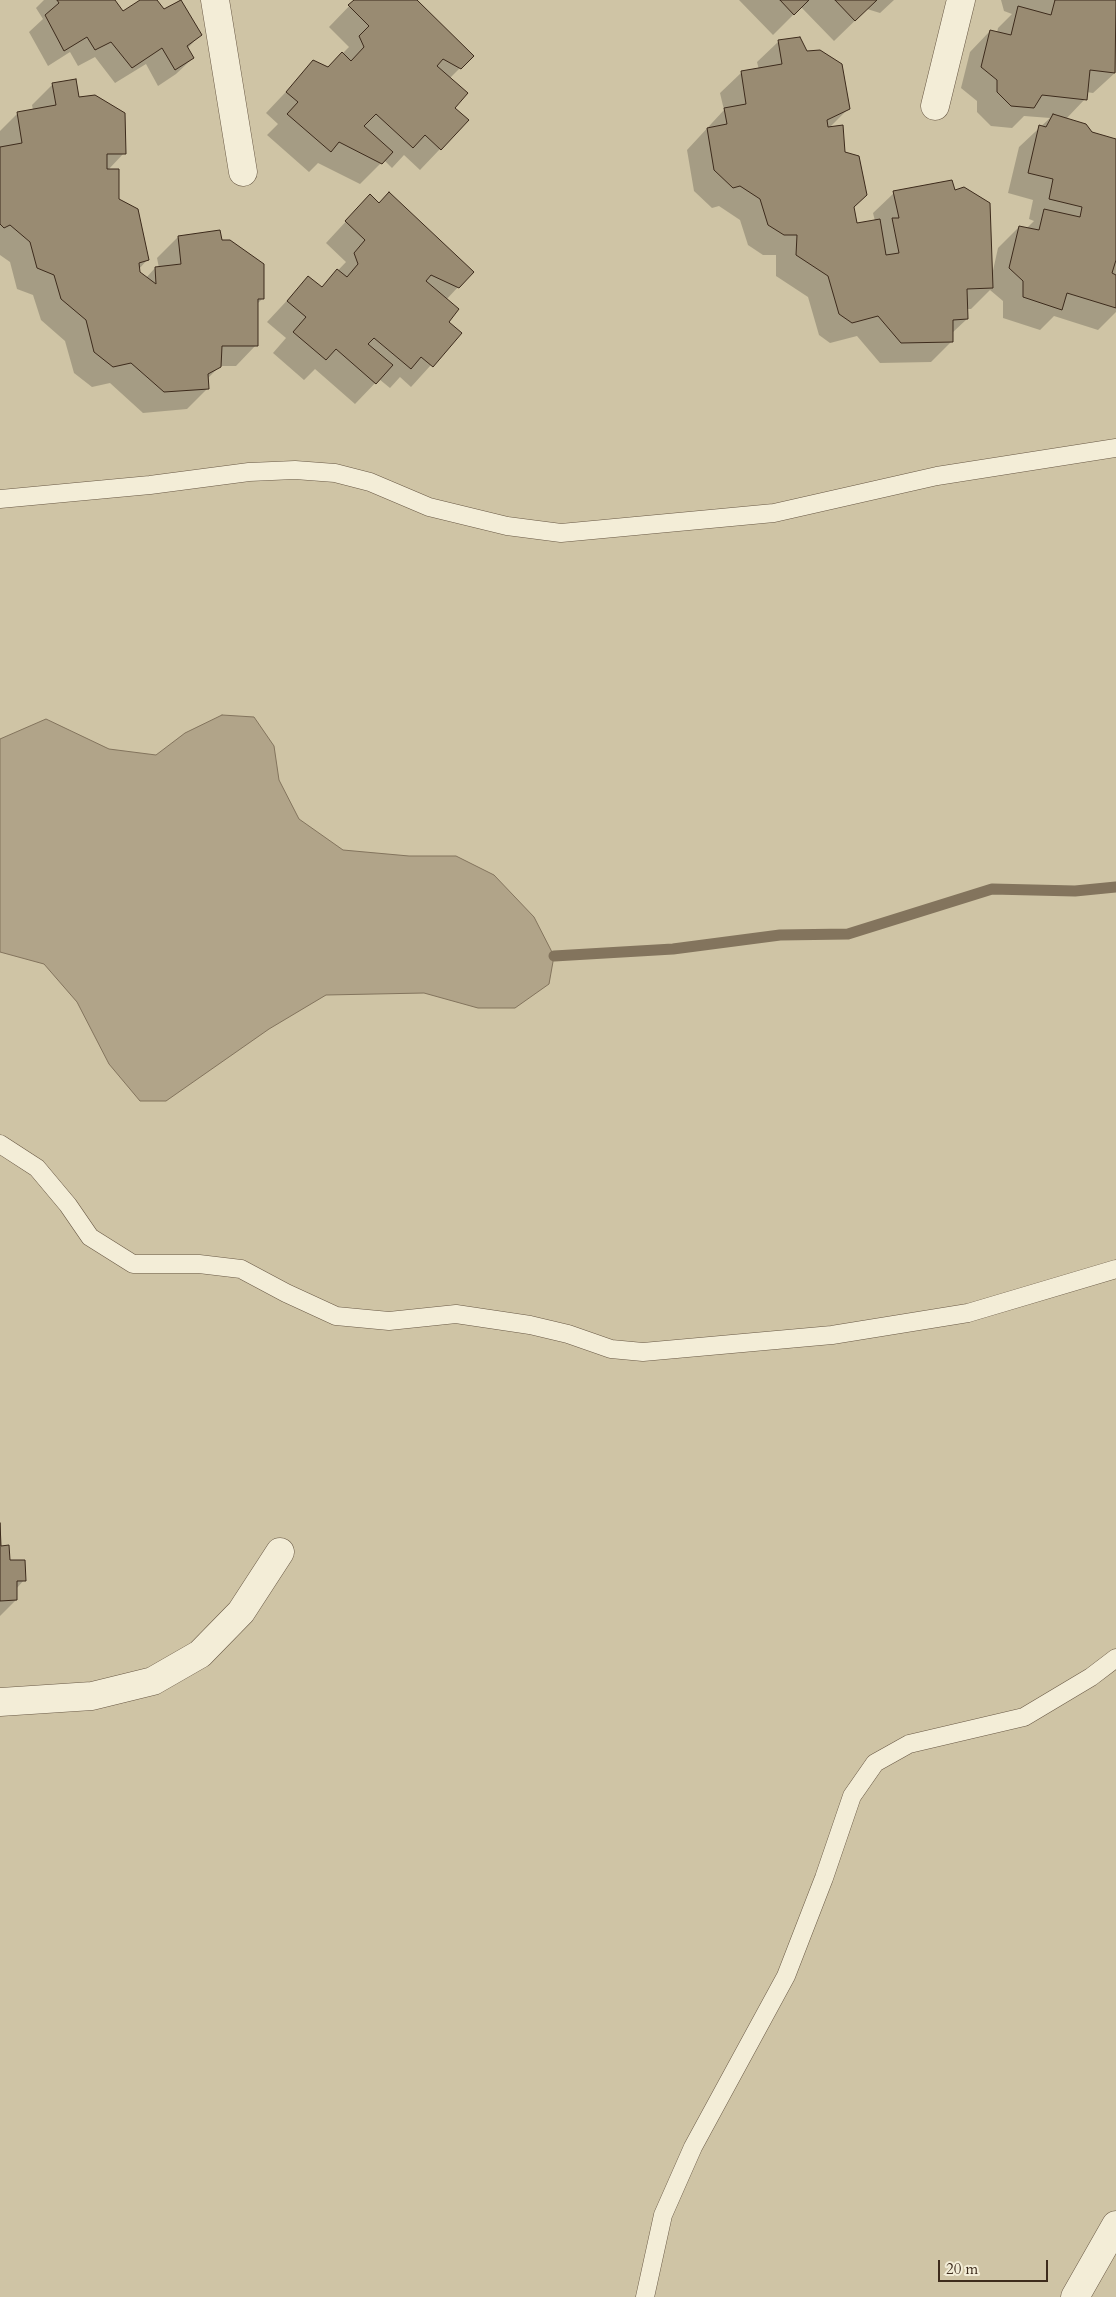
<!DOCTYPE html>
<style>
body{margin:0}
#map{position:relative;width:1116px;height:2297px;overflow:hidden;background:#ede3c1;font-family:Cardo,serif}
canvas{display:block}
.scale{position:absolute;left:938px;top:2260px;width:110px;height:22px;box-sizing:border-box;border:2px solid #3d2b1c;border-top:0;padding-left:6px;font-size:15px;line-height:18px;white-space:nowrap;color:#3d2b1c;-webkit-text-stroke:4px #f3edd7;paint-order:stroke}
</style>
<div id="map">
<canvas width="1116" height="2297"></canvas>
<div class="scale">20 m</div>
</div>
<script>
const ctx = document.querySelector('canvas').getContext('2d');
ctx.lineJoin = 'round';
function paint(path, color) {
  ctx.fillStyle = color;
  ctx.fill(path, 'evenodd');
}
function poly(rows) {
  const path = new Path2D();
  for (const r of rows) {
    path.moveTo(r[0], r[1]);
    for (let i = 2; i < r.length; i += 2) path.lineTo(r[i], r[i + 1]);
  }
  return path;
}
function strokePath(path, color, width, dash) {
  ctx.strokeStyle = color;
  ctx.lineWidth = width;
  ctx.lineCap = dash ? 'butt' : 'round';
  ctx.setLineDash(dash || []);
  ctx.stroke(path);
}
const green = poly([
 [0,0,1116,0,1116,2297,0,2297]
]);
const water = poly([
 [222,715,254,717,274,746,279,780,299,819,343,850,409,856,456,856,494,875,534,917,554,956,549,984,515,1008,478,1008,424,993,326,995,269,1029,166,1101,140,1101,109,1064,77,1002,44,964,0,952,0,739,46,719,109,749,156,755,185,733,222,715]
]);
const shadow = poly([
 [44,0,114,0,122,13,142,0,156,0,163,11,180,0,200,35,187,49,193,58,176,74,158,86,146,64,115,83,95,57,78,66,70,52,48,66,29,32,43,19,36,8],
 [355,0,415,0,472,56,450,78,453,108,440,149,420,170,404,155,392,168,384,160,360,184,318,163,309,172,267,135,278,124,266,113,314,62,328,68,349,47,329,27],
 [739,0,894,0,880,13,867,9,834,41,801,7,773,35],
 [1001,0,1116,0,1116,72,1093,93,1086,92,1085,99,1066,119,1091,133,1116,140,1116,312,1098,330,1054,316,1040,330,1003,318,1003,301,990,290,971,309,966,309,967,319,952,333,952,341,931,362,880,363,857,336,830,343,819,335,808,297,776,276,776,255,763,255,748,245,740,220,719,206,712,208,694,191,687,150,724,110,720,93,741,73,759,70,757,62,778,42,800,38,806,52,848,109,828,129,844,153,856,225,875,221,873,213,894,193,954,191,992,275,998,248,1019,227,1026,229,1034,221,1029,219,1033,200,1008,193,1019,147,1050,118,1024,116,1012,128,991,126,977,112,977,101,961,88,970,52,990,31,997,33,998,28,1012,14,1004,11],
 [53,84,78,98,124,153,108,170,118,199,147,260,139,269,139,272,146,278,155,268,159,268,157,258,178,237,221,242,262,299,257,304,256,345,236,366,220,366,207,379,208,388,187,409,143,413,110,383,92,387,74,373,65,341,41,320,33,295,17,289,10,262,0,255,0,131,18,113,33,110,32,105],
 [350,217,458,287,446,300,447,322,460,333,411,387,400,377,390,388,379,379,355,404,315,369,304,380,273,353,286,338,267,322,308,278,321,288,346,262,326,243],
 [0,1547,24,1580,16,1589,16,1600,0,1616]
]);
const stream = poly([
 [554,956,673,949,780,935,848,934,992,889,1075,891,1116,887]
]);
const building = poly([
 [57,0,115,0,123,11,140,0,157,0,164,9,181,0,202,35,187,46,194,58,175,70,162,48,132,68,111,42,95,50,87,37,64,51,45,15,59,3,57,0],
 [354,0,417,0,474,56,461,69,443,59,437,66,468,93,455,108,469,120,441,150,425,135,413,148,376,114,364,126,393,152,382,164,339,142,331,152,287,114,298,102,286,92,313,60,328,67,342,52,351,61,364,47,359,36,369,26,348,5,354,0],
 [780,0,809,0,794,15,780,0],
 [835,0,877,0,855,21,835,0],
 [1055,0,1116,0,1115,73,1090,70,1087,100,1042,95,1034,108,1011,106,997,92,997,80,981,67,990,30,1011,35,1018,6,1051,15,1055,0],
 [800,37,807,51,820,50,842,64,850,109,827,120,828,127,843,125,845,152,859,156,867,195,854,207,857,223,880,219,886,255,899,253,892,218,899,218,893,191,952,180,955,190,964,187,990,203,993,288,967,289,968,319,953,320,953,342,901,343,878,316,852,323,839,314,828,276,796,255,797,235,784,235,768,225,760,199,740,186,733,188,714,170,707,128,727,124,724,108,746,104,741,71,782,64,778,40,800,37],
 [76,79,79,97,95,95,125,113,126,154,107,154,107,169,119,169,119,199,138,209,149,260,139,263,140,272,156,284,155,267,181,264,178,236,220,230,222,240,230,240,264,264,264,299,258,299,258,346,222,346,221,367,208,374,209,389,164,392,131,363,113,367,94,352,86,320,61,299,54,275,37,268,30,242,10,225,4,228,0,224,0,147,22,143,17,112,56,105,52,83,76,79],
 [1053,114,1086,124,1092,132,1116,139,1116,260,1112,273,1116,275,1116,308,1067,293,1062,310,1023,297,1023,281,1009,268,1019,226,1039,230,1044,209,1080,217,1082,207,1049,199,1053,179,1028,173,1039,125,1046,127,1053,114],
 [389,192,474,272,459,288,431,275,426,281,459,309,449,322,462,333,433,367,421,357,411,369,374,338,368,344,393,365,376,384,336,349,326,360,293,332,306,317,287,301,308,276,322,287,337,269,347,277,358,264,354,253,365,240,345,221,370,194,379,203,389,192],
 [0,1523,1,1546,9,1545,10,1560,25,1560,26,1581,17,1581,17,1600,0,1601,0,1523]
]);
const service = poly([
 [0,499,150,485,249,472,295,470,335,473,370,482,429,507,507,526,561,533,774,513,937,476,1116,448],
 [0,1144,37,1168,68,1205,90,1237,133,1264,199,1264,241,1269,286,1293,336,1316,389,1321,456,1314,530,1325,568,1334,611,1349,643,1352,832,1335,968,1313,1116,1269],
 [645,2297,663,2215,693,2147,786,1976,824,1878,852,1796,875,1763,909,1744,1024,1717,1091,1677,1116,1658]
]);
const minor = poly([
 [215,0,243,172],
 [935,106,961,0],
 [0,1702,92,1696,153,1681,200,1654,241,1612,280,1552],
 [1075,2297,1116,2225]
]);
paint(green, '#cfc4a5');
paint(water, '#b1a489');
strokePath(water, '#83745d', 1);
paint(shadow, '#0003');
strokePath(stream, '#83745d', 11);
paint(building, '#998b72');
strokePath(building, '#3d2b1c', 1);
strokePath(service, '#695945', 19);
strokePath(minor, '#695945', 29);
strokePath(service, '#f3edd7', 18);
strokePath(minor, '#f3edd7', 28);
</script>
